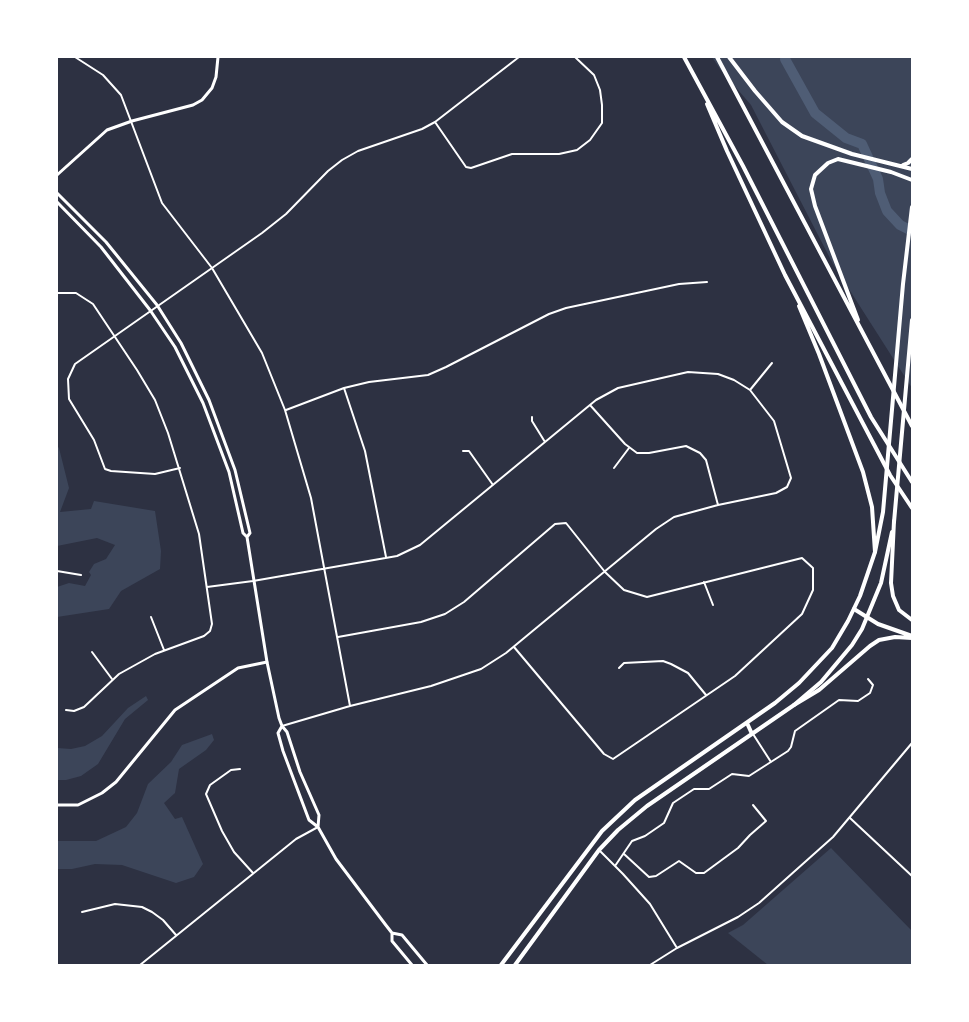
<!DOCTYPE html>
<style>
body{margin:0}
#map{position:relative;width:969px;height:1022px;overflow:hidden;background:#2d3142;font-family:"Golos Text",sans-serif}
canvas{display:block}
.frame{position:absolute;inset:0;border:58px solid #fff;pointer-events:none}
</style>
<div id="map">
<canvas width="969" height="1022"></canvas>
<div class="frame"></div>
</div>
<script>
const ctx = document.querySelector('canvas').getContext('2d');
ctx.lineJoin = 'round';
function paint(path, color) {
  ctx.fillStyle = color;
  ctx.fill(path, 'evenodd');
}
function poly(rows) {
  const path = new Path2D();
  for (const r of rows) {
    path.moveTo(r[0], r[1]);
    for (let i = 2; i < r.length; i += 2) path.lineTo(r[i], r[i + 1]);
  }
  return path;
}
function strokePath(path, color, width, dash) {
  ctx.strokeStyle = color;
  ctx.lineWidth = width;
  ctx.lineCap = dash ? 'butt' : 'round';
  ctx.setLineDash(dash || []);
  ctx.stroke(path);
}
const green = poly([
 [712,57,912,57,912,388,833,264,751,105,720,69],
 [57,446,59,448,69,488,60,512,91,509,94,501,155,511,161,551,160,569,121,591,109,609,57,617,57,587,69,583,85,586,91,575,89,572,94,564,106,559,115,545,97,538,57,546],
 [146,696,148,700,125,719,98,764,81,776,66,780,57,780,57,748,71,749,85,746,102,736,128,708],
 [212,734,214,740,206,750,179,769,175,793,164,803,175,819,182,817,203,864,194,877,176,883,122,865,95,864,72,869,57,869,57,841,96,841,126,827,137,813,148,784,171,762,182,745],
 [831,848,912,931,912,965,768,965,728,933,743,925]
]);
const river = poly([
 [785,59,815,113,846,138,862,144,878,179,880,193,887,211,900,225,912,231]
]);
const minor = poly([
 [75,57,103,75,121,95,162,203,212,268,262,353,285,410,311,498,350,706],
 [435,122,466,167,471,168,512,154,559,154,577,150,590,140,602,123,602,105,600,90,594,75,575,57],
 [57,293,76,293,93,304,137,370,155,400,168,433,199,534,212,624,210,631,204,636,155,654,119,674,84,707,74,711,66,710],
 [344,388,365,451,386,557],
 [750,390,772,363],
 [590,405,625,444,637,453,649,453,686,446,700,453,706,460,718,505],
 [286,410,344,388,369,382,428,375,446,367,549,314,566,308,679,284,707,282],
 [532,417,532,421,545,442],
 [463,451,469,451,493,485],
 [180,468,155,474,111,471,105,469,94,440,69,399,68,379,75,364,262,233,286,214,328,171,342,160,358,151,422,129,435,122,519,57],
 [614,468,629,448],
 [57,571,81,575],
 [704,582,713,605],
 [207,587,253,581,397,556,420,545,596,400,618,388,688,372,718,374,734,380,750,390,774,421,791,478,787,487,776,493,718,505,674,517,656,529,506,653,481,669,431,686,350,706,282,726],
 [151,617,164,650],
 [338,637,421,622,445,614,464,602,555,524,566,523,605,572,624,590,647,597,802,558,813,568,813,590,802,614,735,676,613,759,604,754,514,647],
 [92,652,112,679],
 [619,668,624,663,663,661,671,664,688,673,706,695],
 [753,734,771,762],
 [240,769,231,770,210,785,206,794,222,831,234,852,253,873],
 [850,818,912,876],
 [599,850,623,874,650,904,677,948],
 [624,854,649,877,656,876,679,861,696,873,704,873,738,848,750,835,766,821,753,805],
 [615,866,632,841,645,836,664,823,673,803,694,789,709,789,732,774,749,776,788,751,791,747,795,731,839,700,858,701,870,693,873,685,868,679],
 [82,912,115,904,142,907,152,912,163,920,176,935],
 [140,965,296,839,318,827],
 [650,965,677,948,738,917,759,903,833,837,912,743]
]);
const tertiary = poly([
 [57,175,107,130,132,121,193,105,202,100,212,88,216,77,218,57],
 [57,805,78,805,102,793,116,782,175,710,238,668,267,662]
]);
const secondary = poly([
 [57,193,106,242,157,305,181,343,209,400,235,470,250,533,247,537],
 [57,202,101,247,150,310,175,347,203,403,229,472,243,533,247,537,267,662,279,718,282,726,287,732,300,772,319,815,318,827],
 [282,726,278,733,283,751,309,820,318,827,336,859,385,924,392,933,402,935,427,965],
 [392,933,392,941,412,965]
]);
const primary = poly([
 [894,522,912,320],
 [747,723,752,734],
 [501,965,602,831,635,800,775,703,799,683,832,648,848,621,860,596,875,552,883,512,903,284,912,207],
 [515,965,599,850,618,830,647,806,794,705,821,682,852,645,862,629,881,583,892,532]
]);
const motorway = poly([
 [684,57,743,166,871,417,912,482],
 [717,57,912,426],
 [729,57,755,91,782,122,802,136,852,154,912,169],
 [707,104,727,151,785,275,890,475,912,508],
 [903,165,908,163,912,159],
 [799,306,819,354,863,472,872,507,875,552],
 [858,320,815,206,811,189,815,175,828,163,838,159,891,172,912,180],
 [894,521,891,583,893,596,899,610,912,620],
 [854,609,878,624,912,636],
 [794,705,819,690,870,646,879,640,895,637,912,638]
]);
paint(green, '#3c4559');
strokePath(river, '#4f5d75', 10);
strokePath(minor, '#fff', 2);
strokePath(tertiary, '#fff', 3);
strokePath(secondary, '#fff', 3);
strokePath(primary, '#fff', 4);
strokePath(motorway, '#fff', 4);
</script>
